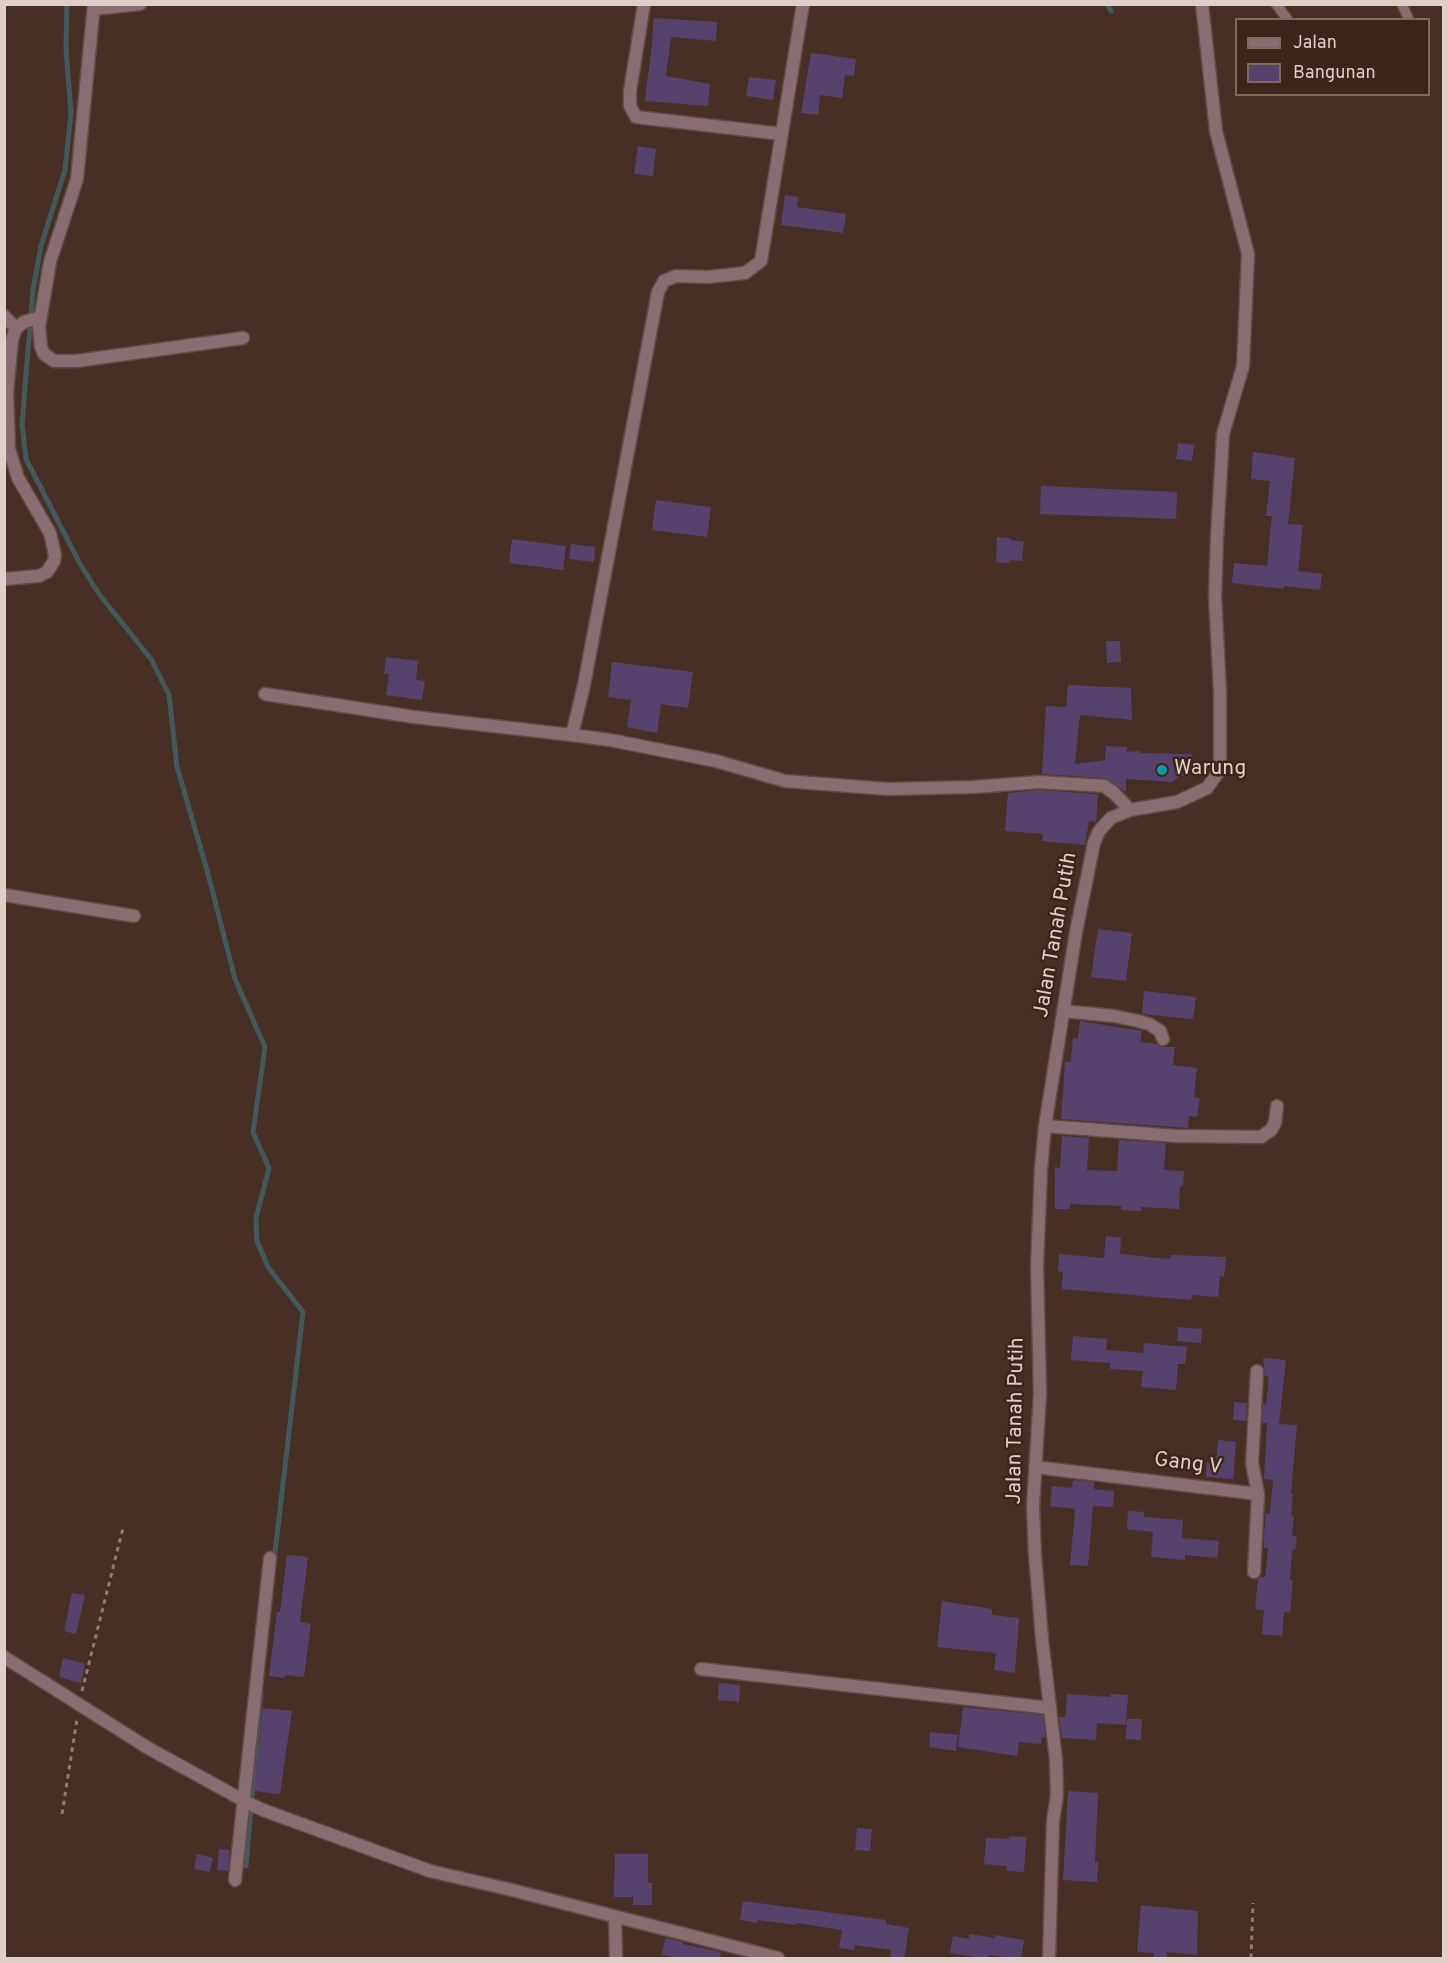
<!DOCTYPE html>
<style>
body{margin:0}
#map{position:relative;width:1448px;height:1963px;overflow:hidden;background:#482f26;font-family:Overpass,sans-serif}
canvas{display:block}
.frame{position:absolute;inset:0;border:6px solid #dfcfc8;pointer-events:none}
.legend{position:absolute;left:1235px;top:18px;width:195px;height:78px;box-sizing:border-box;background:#3d251c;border:2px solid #7e6961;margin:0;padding:8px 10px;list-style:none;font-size:18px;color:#dfcfc8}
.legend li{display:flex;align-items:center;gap:12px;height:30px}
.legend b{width:30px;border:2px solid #7e6961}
</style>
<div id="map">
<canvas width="1448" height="1963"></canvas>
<div class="frame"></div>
<ul class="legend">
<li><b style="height:8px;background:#886e73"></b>Jalan</li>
<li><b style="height:16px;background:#55436e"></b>Bangunan</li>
</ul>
</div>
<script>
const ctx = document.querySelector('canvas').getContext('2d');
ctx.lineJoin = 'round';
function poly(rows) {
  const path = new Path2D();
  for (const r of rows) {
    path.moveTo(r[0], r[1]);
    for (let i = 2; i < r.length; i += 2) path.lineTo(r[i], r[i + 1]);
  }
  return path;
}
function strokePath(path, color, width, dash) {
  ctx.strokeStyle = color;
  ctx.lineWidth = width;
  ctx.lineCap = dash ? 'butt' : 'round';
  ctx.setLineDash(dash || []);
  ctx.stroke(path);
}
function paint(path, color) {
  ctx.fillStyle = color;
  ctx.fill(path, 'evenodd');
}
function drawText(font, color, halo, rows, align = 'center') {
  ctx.font = font + ' Overpass,sans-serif';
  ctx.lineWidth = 5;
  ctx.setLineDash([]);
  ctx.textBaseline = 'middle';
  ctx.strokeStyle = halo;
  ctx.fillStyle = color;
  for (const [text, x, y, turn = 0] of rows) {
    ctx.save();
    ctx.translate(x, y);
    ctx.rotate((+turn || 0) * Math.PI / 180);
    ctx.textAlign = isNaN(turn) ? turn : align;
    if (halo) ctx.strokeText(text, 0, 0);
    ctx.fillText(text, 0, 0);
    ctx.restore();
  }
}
const stream = poly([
 [67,4,66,49,71,113,65,170,41,246,33,290,22,424,26,459,80,564,99,594,151,659,169,695,177,767,207,870,235,979,265,1047,253,1132,269,1168,256,1218,257,1241,268,1267,303,1312,274,1561],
 [1107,4,1111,11],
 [246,1866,261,1692]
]);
const building = poly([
 [654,18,717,22,716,41,671,37,666,76,710,84,708,106,645,101,653,36,652,36],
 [811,53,856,59,854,76,845,75,842,98,820,95,818,115,801,113],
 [749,77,776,80,773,100,746,96],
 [638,146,656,149,653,176,634,174],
 [785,195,798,197,797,207,846,214,843,233,781,225],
 [1178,443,1194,445,1192,461,1176,459],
 [1253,452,1295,458,1288,524,1303,525,1298,571,1322,574,1320,590,1284,586,1284,589,1232,583,1234,563,1267,566,1272,516,1266,516,1270,481,1251,479],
 [1041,486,1177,492,1176,519,1040,514],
 [656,500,711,507,707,537,652,530],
 [997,537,1010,538,1010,540,1024,542,1022,561,1010,560,1009,563,996,562],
 [512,539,566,546,563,570,509,563],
 [571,544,595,547,594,562,569,559],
 [1106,641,1120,641,1121,662,1107,663],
 [386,657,418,661,416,680,425,681,422,700,386,695,389,674,384,674],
 [612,662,693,672,688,708,661,704,657,733,627,727,631,700,608,697],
 [1068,685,1131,688,1132,720,1080,715,1075,764,1105,760,1106,746,1127,747,1127,752,1140,751,1140,753,1192,754,1192,768,1185,776,1180,776,1172,782,1126,779,1126,792,1105,778,1042,774,1046,706,1066,707],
 [1039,790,1098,794,1096,822,1089,821,1085,845,1042,841,1043,834,1005,831,1008,793],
 [1098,929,1132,933,1126,981,1091,977],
 [1144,991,1196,997,1193,1019,1142,1014],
 [1080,1021,1142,1031,1140,1042,1157,1044,1162,1047,1175,1047,1173,1065,1197,1068,1194,1097,1200,1098,1197,1117,1189,1116,1188,1128,1061,1119,1065,1062,1071,1062,1073,1038,1078,1039],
 [1062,1136,1089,1138,1087,1170,1117,1171,1119,1140,1166,1143,1164,1170,1184,1171,1183,1187,1180,1186,1179,1209,1141,1207,1141,1211,1121,1210,1121,1206,1070,1204,1070,1209,1055,1209,1055,1167,1060,1168],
 [1106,1236,1121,1238,1120,1254,1170,1259,1171,1255,1226,1257,1224,1277,1220,1276,1218,1297,1192,1295,1191,1300,1062,1289,1063,1272,1058,1271,1059,1254,1104,1258],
 [1178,1327,1202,1329,1201,1343,1177,1341],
 [1073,1336,1107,1339,1106,1350,1143,1353,1144,1343,1187,1347,1185,1364,1178,1364,1176,1390,1141,1387,1143,1371,1110,1369,1110,1363,1071,1360],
 [1263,1358,1286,1360,1279,1424,1297,1425,1291,1494,1293,1494,1291,1515,1294,1516,1292,1536,1297,1537,1295,1550,1292,1550,1290,1580,1293,1580,1290,1613,1284,1612,1282,1636,1262,1634,1264,1610,1255,1609,1258,1579,1260,1577,1265,1577,1268,1548,1264,1548,1264,1534,1266,1513,1270,1514,1273,1480,1264,1479,1267,1423,1262,1423,1263,1404,1266,1405,1269,1377,1265,1376],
 [1234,1402,1247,1403,1246,1421,1233,1420],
 [1218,1440,1236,1442,1233,1479,1206,1477,1207,1462,1216,1463],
 [1073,1480,1094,1482,1094,1489,1114,1491,1113,1507,1093,1506,1088,1566,1070,1565,1075,1509,1050,1506,1052,1486,1072,1488],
 [1128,1511,1144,1512,1144,1517,1183,1520,1182,1538,1219,1541,1217,1558,1185,1555,1185,1560,1151,1557,1153,1532,1127,1529],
 [287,1555,308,1557,300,1622,311,1624,304,1677,285,1675,284,1678,269,1676,277,1612,280,1612],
 [72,1593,85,1595,76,1634,64,1631],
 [942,1601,992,1609,992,1615,1019,1618,1015,1673,994,1670,996,1653,937,1647],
 [63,1658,85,1664,81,1683,59,1677],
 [719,1683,740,1685,739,1702,718,1700],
 [1067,1694,1110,1697,1111,1694,1128,1695,1126,1725,1097,1723,1096,1740,1062,1738,1059,1717,1065,1717],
 [963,1707,1043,1715,1045,1737,1042,1737,1041,1744,1019,1742,1017,1756,958,1747],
 [263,1708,292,1711,280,1794,254,1791],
 [1127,1719,1142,1719,1141,1740,1126,1739],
 [930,1732,958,1735,956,1751,929,1747],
 [1068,1791,1098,1793,1095,1862,1098,1862,1097,1882,1063,1880],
 [857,1828,872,1829,870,1851,855,1850],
 [1009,1836,1026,1837,1024,1872,1007,1871,1007,1866,984,1864,986,1838,1009,1839],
 [219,1849,230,1850,228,1871,217,1870],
 [197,1854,213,1858,210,1872,194,1869],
 [615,1854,648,1854,648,1883,652,1883,652,1905,633,1905,633,1897,614,1897],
 [743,1901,886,1920,886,1924,909,1928,904,1959,890,1959,891,1950,855,1945,854,1950,839,1948,842,1930,797,1923,796,1925,758,1920,757,1923,740,1920],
 [1141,1905,1198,1911,1197,1955,1167,1952,1167,1959,1153,1959,1154,1953,1137,1952],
 [969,1934,995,1938,995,1935,1024,1940,1021,1959,989,1955,988,1959,950,1953,953,1936,969,1939],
 [665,1938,683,1942,683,1944,721,1952,720,1959,683,1959,662,1955]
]);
const path = poly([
 [82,1691,123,1528],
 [62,1814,77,1719],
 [1251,1958,1253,1903]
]);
const service = poly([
 [1276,4,1288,20],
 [1402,4,1409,20]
]);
const minor = poly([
 [94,4,77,179,50,262,39,327,41,347,44,354,54,361,76,361,243,338],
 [644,4,630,91,630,106,636,117,782,134],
 [803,4,761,261,745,273,708,277,676,276,664,281,658,292,584,685,572,735,610,740,716,761,785,781,887,789,974,787,1039,782,1104,786,1114,793,1130,810],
 [94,9,140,4],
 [4,316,16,328,24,322,41,317],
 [4,579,39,576,47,572,54,561,55,555,50,533,18,478,9,449,7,393,12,340,16,328],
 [265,694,414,717,572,735],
 [4,895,134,916],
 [1063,1011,1114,1016,1138,1021,1149,1024,1160,1031,1163,1039],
 [1045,1126,1177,1136,1261,1137,1271,1130,1275,1123,1277,1106],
 [1257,1371,1252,1463,1258,1494],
 [1035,1467,1258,1494,1254,1572],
 [701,1669,1050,1708],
 [235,1880,270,1558],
 [615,1917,616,1958]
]);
const tertiary = poly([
 [4,1657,148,1748,250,1804,263,1810,430,1871,512,1890,778,1958],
 [1049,1958,1053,1821,1057,1795,1056,1760,1042,1639,1035,1555,1033,1506,1040,1394,1037,1266,1041,1169,1045,1126,1076,932,1094,843,1099,831,1111,818,1130,810,1177,802,1207,788,1217,774,1220,763,1220,692,1215,596,1217,537,1223,434,1243,366,1248,254,1216,131,1202,4]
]);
const markers = [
 [1162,770,6,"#0f9aa8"]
];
const poiNames = [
 ["Warung",1174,770]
];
const streetNames = [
 ["Jalan Tanah Putih",1057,935,-80],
 ["Jalan Tanah Putih",1017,1421,-89],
 ["Gang V",1188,1465,7]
];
strokePath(stream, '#43595b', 5);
paint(building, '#55436e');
strokePath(service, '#634c43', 12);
strokePath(minor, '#634c43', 15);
strokePath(tertiary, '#634c43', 15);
strokePath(path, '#917c74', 3, [4.5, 4.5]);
strokePath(service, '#886e73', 9);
strokePath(minor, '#886e73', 12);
strokePath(tertiary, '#886e73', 12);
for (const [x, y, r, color] of markers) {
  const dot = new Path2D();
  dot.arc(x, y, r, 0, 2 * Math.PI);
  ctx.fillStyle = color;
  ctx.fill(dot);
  strokePath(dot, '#3d251c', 2);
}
drawText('21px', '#dfcfc8', '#3d251c', poiNames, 'left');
drawText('21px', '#dfcfc8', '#3d251c', streetNames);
</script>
